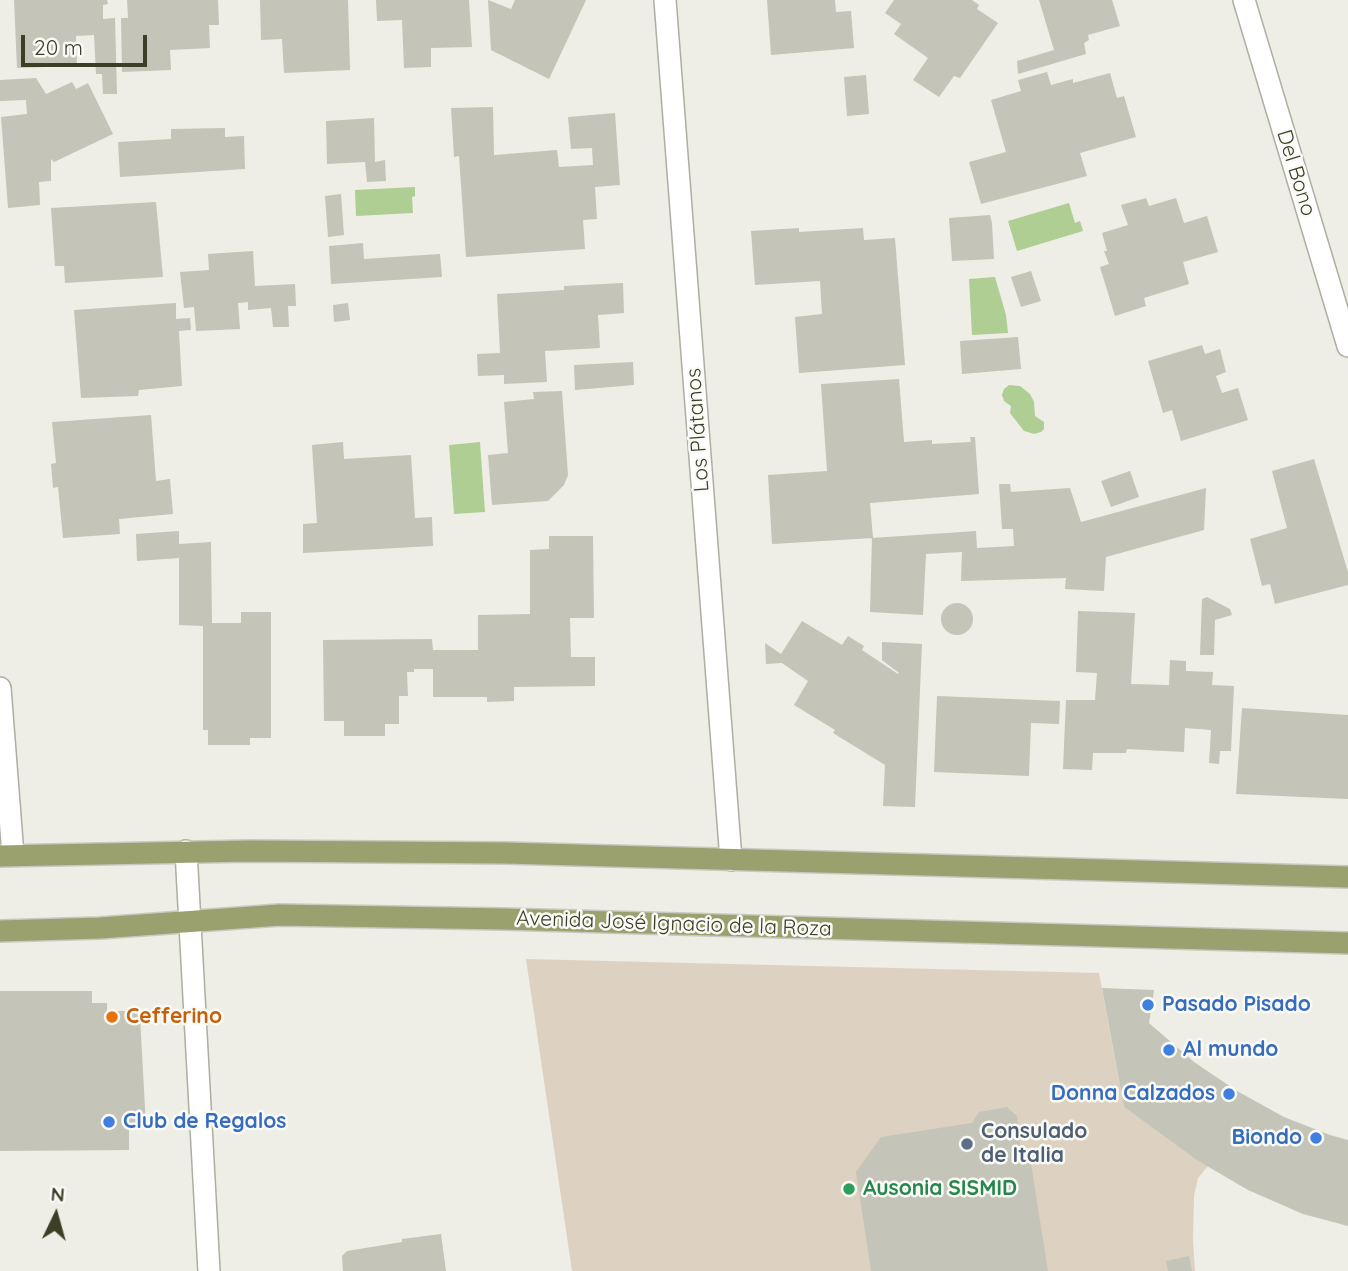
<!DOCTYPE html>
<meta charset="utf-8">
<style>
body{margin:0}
#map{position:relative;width:1348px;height:1271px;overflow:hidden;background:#eeede6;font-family:Quicksand,sans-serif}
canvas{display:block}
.north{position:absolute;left:21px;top:1180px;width:70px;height:70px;-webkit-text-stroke:5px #fafaf6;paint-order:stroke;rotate:5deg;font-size:19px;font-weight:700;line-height:28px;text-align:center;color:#3c3f26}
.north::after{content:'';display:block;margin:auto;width:24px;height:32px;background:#3c3f26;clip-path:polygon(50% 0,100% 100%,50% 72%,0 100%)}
.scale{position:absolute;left:21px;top:35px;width:126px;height:32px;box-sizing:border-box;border:4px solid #3c3f26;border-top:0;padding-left:9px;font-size:21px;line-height:24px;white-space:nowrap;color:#3c3f26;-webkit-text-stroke:5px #fafaf6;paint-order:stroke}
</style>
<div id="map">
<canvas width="1348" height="1271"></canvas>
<div class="north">N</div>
<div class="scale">20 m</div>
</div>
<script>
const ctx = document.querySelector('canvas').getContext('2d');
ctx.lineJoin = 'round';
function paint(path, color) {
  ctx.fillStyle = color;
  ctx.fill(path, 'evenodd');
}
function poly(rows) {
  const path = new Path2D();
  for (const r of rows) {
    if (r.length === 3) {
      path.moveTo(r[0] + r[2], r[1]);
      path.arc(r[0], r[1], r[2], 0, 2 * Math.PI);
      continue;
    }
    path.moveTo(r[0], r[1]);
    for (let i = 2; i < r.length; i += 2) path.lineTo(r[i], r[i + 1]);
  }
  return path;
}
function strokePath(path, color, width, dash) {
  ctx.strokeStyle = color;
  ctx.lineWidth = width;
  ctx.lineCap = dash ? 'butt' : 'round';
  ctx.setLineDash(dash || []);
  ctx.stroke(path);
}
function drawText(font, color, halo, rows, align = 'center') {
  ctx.font = font + ' Quicksand,sans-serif';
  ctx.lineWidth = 5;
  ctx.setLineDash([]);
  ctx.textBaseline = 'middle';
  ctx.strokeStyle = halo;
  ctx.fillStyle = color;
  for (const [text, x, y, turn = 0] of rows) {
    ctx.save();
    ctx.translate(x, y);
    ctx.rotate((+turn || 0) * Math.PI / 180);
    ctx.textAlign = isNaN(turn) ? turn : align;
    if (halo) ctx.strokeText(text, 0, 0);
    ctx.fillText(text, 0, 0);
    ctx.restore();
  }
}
const green = poly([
 [526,959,1099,973,1124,1107,1195,1159,1208,1166,1198,1178,1194,1196,1193,1240,1195,1271,572,1271]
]);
const water = poly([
 [415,187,415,196,412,197,413,213,356,216,355,190],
 [1069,203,1075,223,1080,221,1083,231,1017,251,1008,221],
 [995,277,1006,315,1008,333,972,335,969,279],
 [1009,385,1020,386,1030,394,1034,402,1035,416,1044,422,1044,429,1041,432,1034,434,1024,431,1010,413,1011,406,1004,401,1002,395,1004,389],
 [480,442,485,512,454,514,449,445]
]);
const building = poly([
 [14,0,107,0,108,4,103,5,103,19,115,18,117,94,103,94,102,74,96,74,94,35,76,36,77,66,17,68],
 [127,0,218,0,219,25,209,25,210,48,170,50,171,70,122,72,121,18,128,18],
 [260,0,348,0,350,70,284,73,282,39,261,40],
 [376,0,469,0,472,47,431,48,431,67,404,68,402,20,377,21],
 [488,0,511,9,515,0,586,0,549,79,491,50],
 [767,0,835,0,836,12,851,11,854,48,771,55],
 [894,0,972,0,979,5,977,9,998,23,960,78,954,76,939,97,913,80,928,58,894,34,901,24,885,13],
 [1039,0,1112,0,1120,26,1088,35,1089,40,1084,43,1086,54,1018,74,1017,61,1054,50],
 [1047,72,1051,85,1073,79,1073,83,1110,73,1117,98,1124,96,1136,137,1080,153,1087,176,981,204,969,162,1006,152,991,100,1021,91,1018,80],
 [866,75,869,114,847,116,844,77],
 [36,78,46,94,72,82,76,89,88,83,113,134,54,162,51,159,51,181,39,182,40,205,8,208,1,117,27,114,26,100,0,101,0,80],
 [493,107,494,155,557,150,559,167,593,165,592,148,571,149,568,117,615,113,620,185,595,187,597,219,583,220,585,249,466,257,459,156,454,157,451,108],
 [374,118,375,162,385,160,386,181,367,182,365,162,327,164,326,121],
 [225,128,225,137,244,136,245,169,120,177,118,142,171,139,171,129],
 [341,194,344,235,328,237,325,196],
 [1146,198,1149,206,1176,198,1184,223,1207,216,1218,252,1183,262,1189,284,1144,298,1146,306,1115,316,1100,267,1109,264,1104,251,1107,251,1102,233,1128,225,1121,205],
 [156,202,163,277,65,283,64,266,55,266,51,208],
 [990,215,992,223,994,259,952,261,949,218],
 [799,228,799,232,863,228,864,240,895,238,905,365,799,373,795,317,822,314,820,281,755,285,751,231],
 [363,243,364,259,440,254,442,277,331,284,329,246],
 [253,251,255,286,295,284,296,306,288,306,289,327,273,327,271,308,248,310,248,302,238,303,240,329,196,331,194,307,184,308,180,272,209,270,208,254],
 [1031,271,1041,301,1021,307,1011,277],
 [623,283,624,313,598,315,600,348,545,351,547,382,504,384,504,375,478,376,477,354,500,353,497,294,564,290,564,286],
 [176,303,176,319,190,318,191,330,179,331,182,386,139,390,138,396,81,398,74,310],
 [348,303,350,320,334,322,333,305],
 [1018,337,1021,369,962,374,960,341],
 [1202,345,1205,354,1220,349,1226,372,1216,376,1222,393,1238,388,1248,420,1181,441,1172,410,1163,413,1148,361],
 [633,362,634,385,575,390,574,365],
 [899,379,904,442,932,440,932,444,971,442,970,437,975,437,979,494,870,503,873,538,772,544,768,475,827,471,821,384],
 [562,391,568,475,564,485,548,501,492,505,488,455,508,453,504,402,534,399,533,392],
 [151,415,156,481,170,479,173,514,119,519,120,534,63,538,58,487,53,488,51,464,56,463,52,422],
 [343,442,344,459,411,455,415,518,432,517,433,546,303,553,303,524,317,523,312,445],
 [1314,459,1348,572,1348,585,1275,604,1270,584,1262,586,1250,539,1287,528,1272,471],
 [1130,471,1139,497,1111,507,1101,481],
 [999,484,1010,484,1011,492,1070,488,1081,522,1206,488,1204,530,1106,557,1104,591,1065,589,1066,578,961,581,962,552,926,554,923,615,870,612,872,538,976,531,977,548,1014,546,1013,529,1002,529],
 [179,531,179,544,211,542,212,623,241,623,241,612,271,612,271,738,250,738,250,745,208,745,208,730,203,730,203,626,179,625,179,558,137,561,136,534],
 [549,536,593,536,594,618,570,618,571,657,595,657,595,686,514,687,514,701,487,702,487,697,433,697,433,669,414,669,414,672,407,672,408,696,399,696,399,724,385,724,385,736,344,736,344,721,324,721,323,640,432,639,433,650,478,650,478,615,530,614,530,550,549,549],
 [1207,597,1230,609,1232,615,1215,620,1214,655,1200,655,1202,599],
 [957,619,16],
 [1078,611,1135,613,1131,684,1169,685,1170,660,1186,661,1186,671,1213,672,1212,685,1234,686,1231,751,1220,751,1219,764,1209,763,1211,730,1185,728,1184,752,1127,749,1126,753,1093,753,1092,770,1063,769,1066,700,1095,700,1097,673,1076,672],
 [802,621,842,645,848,636,864,646,862,650,898,674,899,673,882,660,882,642,922,644,915,807,883,806,885,765,833,733,835,730,794,705,808,681,782,663,766,664,765,643,781,654],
 [937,696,1060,701,1059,724,1031,723,1029,776,934,772],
 [1242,708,1348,715,1348,799,1236,794],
 [1102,988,1154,990,1149,1023,1194,1062,1237,1091,1284,1117,1330,1135,1348,1140,1348,1226,1303,1214,1248,1190,1195,1159,1124,1107],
 [0,991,92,991,92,1003,107,1003,107,1011,134,1011,140,1017,146,1126,129,1126,129,1150,0,1151],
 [1007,1107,1017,1116,1021,1152,1029,1151,1048,1271,871,1271,856,1172,881,1137,972,1123,979,1112],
 [441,1234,446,1271,343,1271,342,1256,347,1251,402,1242,402,1239],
 [1189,1256,1192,1271,1168,1271,1166,1261]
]);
const minor = poly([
 [665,0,731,860],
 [1244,0,1348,346],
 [0,688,13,855],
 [186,851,209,1271]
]);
const major = poly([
 [0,856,249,851,506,853,1348,877],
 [0,931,100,928,280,915,503,919,1348,943]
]);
const markers = [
 [1148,1005,7,"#3f7fe0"],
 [112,1017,7,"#e8710a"],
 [1169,1050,7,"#3f7fe0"],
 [1229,1094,7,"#3f7fe0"],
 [109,1122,7,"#3f7fe0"],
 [1316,1138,7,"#3f7fe0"],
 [967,1144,7,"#5c6f8a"],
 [849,1189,7,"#2e9e5b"]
];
const streetNames = [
 ["Del Bono",1296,173,73],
 ["Los Plátanos",698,430,-94],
 ["Avenida José Ignacio de la Roza",674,924,2]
];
const shopNames = [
 ["Pasado Pisado",1162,1005],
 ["Al mundo",1183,1050],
 ["Donna Calzados",1215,1094,"right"],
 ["Club de Regalos",123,1122],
 ["Biondo",1302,1138,"right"]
];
const foodNames = [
 ["Cefferino",126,1017]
];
const serviceNames = [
 ["Consulado",981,1132],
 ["de Italia",981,1156]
];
const leisureNames = [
 ["Ausonia SISMID",863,1189]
];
paint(green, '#ddd2c1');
paint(water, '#afce93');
paint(building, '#c5c4b8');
strokePath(minor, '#aeaea1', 24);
strokePath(major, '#c8c9c2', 24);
strokePath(minor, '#fff', 21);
strokePath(major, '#9aa06e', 21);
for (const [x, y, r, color] of markers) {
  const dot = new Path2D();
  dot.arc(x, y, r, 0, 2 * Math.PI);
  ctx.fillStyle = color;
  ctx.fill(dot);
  strokePath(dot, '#fafaf6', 2.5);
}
drawText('21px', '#3c3f26', '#fafaf6', streetNames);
drawText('bold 21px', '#366cbe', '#fafaf6', shopNames, 'left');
drawText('bold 21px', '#c56008', '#fafaf6', foodNames, 'left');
drawText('bold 21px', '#4e5e75', '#fafaf6', serviceNames, 'left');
drawText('bold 21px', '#27864d', '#fafaf6', leisureNames, 'left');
</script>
